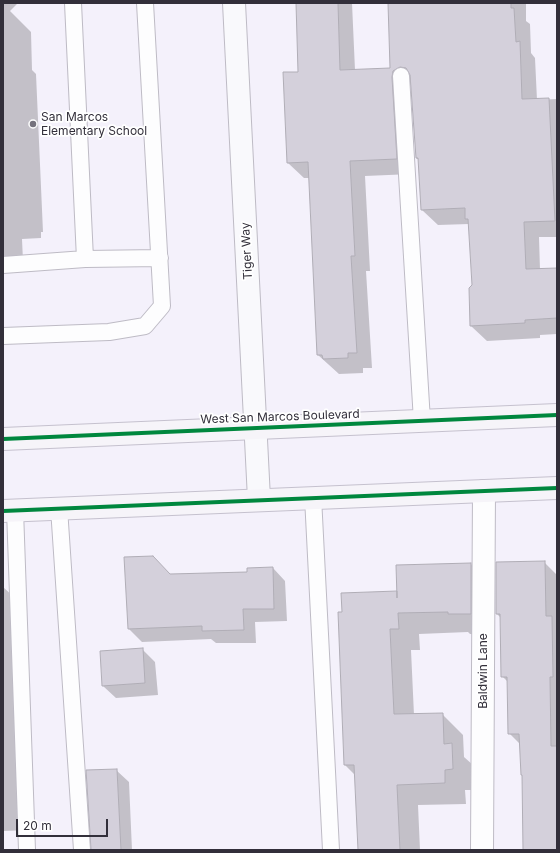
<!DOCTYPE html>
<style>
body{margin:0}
#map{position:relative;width:560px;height:853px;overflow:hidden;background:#f4f1fb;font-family:Inter,sans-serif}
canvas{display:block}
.frame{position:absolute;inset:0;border:4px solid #322f3a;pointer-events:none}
.scale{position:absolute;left:16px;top:819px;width:92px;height:18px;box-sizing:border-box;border:2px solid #322f3a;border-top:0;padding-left:5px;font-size:12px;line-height:14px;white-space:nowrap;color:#322f3a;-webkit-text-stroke:3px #fff;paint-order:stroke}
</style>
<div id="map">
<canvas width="560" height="853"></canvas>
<div class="frame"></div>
<div class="scale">20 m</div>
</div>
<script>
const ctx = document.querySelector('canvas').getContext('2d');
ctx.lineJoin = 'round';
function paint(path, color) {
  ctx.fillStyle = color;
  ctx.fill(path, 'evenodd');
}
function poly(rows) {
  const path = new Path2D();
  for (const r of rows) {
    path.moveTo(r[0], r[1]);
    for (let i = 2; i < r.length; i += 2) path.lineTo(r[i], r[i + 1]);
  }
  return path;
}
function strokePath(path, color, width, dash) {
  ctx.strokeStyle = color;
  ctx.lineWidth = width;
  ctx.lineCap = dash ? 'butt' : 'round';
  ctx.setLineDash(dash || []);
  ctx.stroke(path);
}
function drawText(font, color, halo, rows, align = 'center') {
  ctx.font = font + ' Inter,sans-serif';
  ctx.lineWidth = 3.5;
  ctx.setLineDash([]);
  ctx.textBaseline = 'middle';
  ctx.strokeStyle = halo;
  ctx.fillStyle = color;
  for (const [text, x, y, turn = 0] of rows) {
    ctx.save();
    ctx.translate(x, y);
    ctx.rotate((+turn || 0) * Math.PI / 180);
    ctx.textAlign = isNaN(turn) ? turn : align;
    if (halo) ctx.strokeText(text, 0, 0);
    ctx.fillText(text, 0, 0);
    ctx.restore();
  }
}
const shadow = poly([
 [3,3,18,3,10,11,31,32,32,70,36,74,43,232,41,232,41,238,22,239,23,261,3,262],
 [297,3,352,3,355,70,391,69,389,3,526,3,526,21,530,24,531,53,535,58,537,100,557,99,557,237,539,237,540,270,557,269,557,334,540,335,540,338,487,341,471,326,473,285,469,224,438,225,422,210,419,160,416,158,412,82,407,92,412,174,365,176,370,271,366,271,372,368,363,368,363,373,339,374,318,355,310,178,304,178,288,163,299,73],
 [544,562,557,575,557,850,523,850,523,776,520,744,509,733,509,683,502,676,501,618,497,614],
 [471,564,492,585,492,635,470,634,468,632,419,634,420,650,411,650,414,715,442,714,463,735,464,757,473,765,474,790,465,790,466,804,418,805,420,850,359,850,356,776,345,765,397,592],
 [273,568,285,581,287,621,255,622,256,643,216,643,211,639,142,642,129,629,170,575,248,572],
 [3,587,25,607,32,830,3,831],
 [142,649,155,662,158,695,116,698,103,686],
 [116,770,129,782,132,850,92,850]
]);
const building = poly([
 [296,3,338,3,340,70,390,68,388,3,511,3,511,8,514,8,516,42,520,41,522,99,549,98,555,221,524,222,526,269,557,268,557,318,525,320,525,323,470,326,469,288,472,285,468,219,465,219,465,208,421,210,418,158,416,158,410,75,406,68,400,67,393,71,392,77,397,159,350,161,355,256,351,256,357,353,348,353,348,358,323,359,322,355,317,355,308,162,287,163,283,72,298,72,296,3],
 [153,556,170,574,247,572,247,568,273,567,274,609,243,609,244,630,202,631,202,626,128,629,124,557,153,556],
 [545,561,546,616,552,616,553,677,550,677,551,746,557,746,557,850,523,850,522,775,521,775,519,734,508,734,507,677,501,677,500,614,496,614,496,562,545,561],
 [471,563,471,614,448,614,448,612,398,613,399,629,390,629,394,714,443,713,444,744,452,743,453,769,445,770,445,783,397,785,400,850,358,850,354,765,344,765,338,612,342,612,341,593,397,591,397,598,396,565,471,563],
 [143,648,145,683,102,686,100,651,143,648],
 [117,769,121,850,91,850,86,770,117,769]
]);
const lane = poly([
 [73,3,85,259],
 [401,76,422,421],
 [3,265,85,259,160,258],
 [3,336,109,332,145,326,162,306,145,3],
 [313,497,331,850],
 [59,508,82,850],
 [15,510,27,850]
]);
const street = poly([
 [482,850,484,491]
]);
const secondary = poly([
 [234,3,259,499]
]);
const primary = poly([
 [3,439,557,415],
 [3,511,557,488]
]);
const cycleway = poly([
 [3,439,557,415],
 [3,511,557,488]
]);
const markers = [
 [33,124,4,"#76737e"]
];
const poiNames = [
 ["San Marcos",41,117],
 ["Elementary School",41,131]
];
const streetNames = [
 ["Tiger Way",247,251,-93],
 ["West San Marcos Boulevard",280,417,-2],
 ["Baldwin Lane",483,671,-90]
];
paint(shadow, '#0003');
paint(building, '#d4d0db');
strokePath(building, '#b0adb6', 1);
strokePath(lane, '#bebbc5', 18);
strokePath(street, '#bebbc5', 24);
strokePath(secondary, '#bebbc5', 24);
strokePath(primary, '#c5c1ce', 24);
strokePath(lane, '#fdfdfe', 16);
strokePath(street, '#fdfdfe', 22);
strokePath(secondary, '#f9f9fc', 22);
strokePath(primary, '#f6f4f9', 22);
strokePath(cycleway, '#00873e', 4);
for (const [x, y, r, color] of markers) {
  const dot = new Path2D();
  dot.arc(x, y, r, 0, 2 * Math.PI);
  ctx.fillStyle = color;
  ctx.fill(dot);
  strokePath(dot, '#fff', 1.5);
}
drawText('12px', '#322f3a', '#fff', poiNames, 'left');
drawText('12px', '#322f3a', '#fff', streetNames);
</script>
